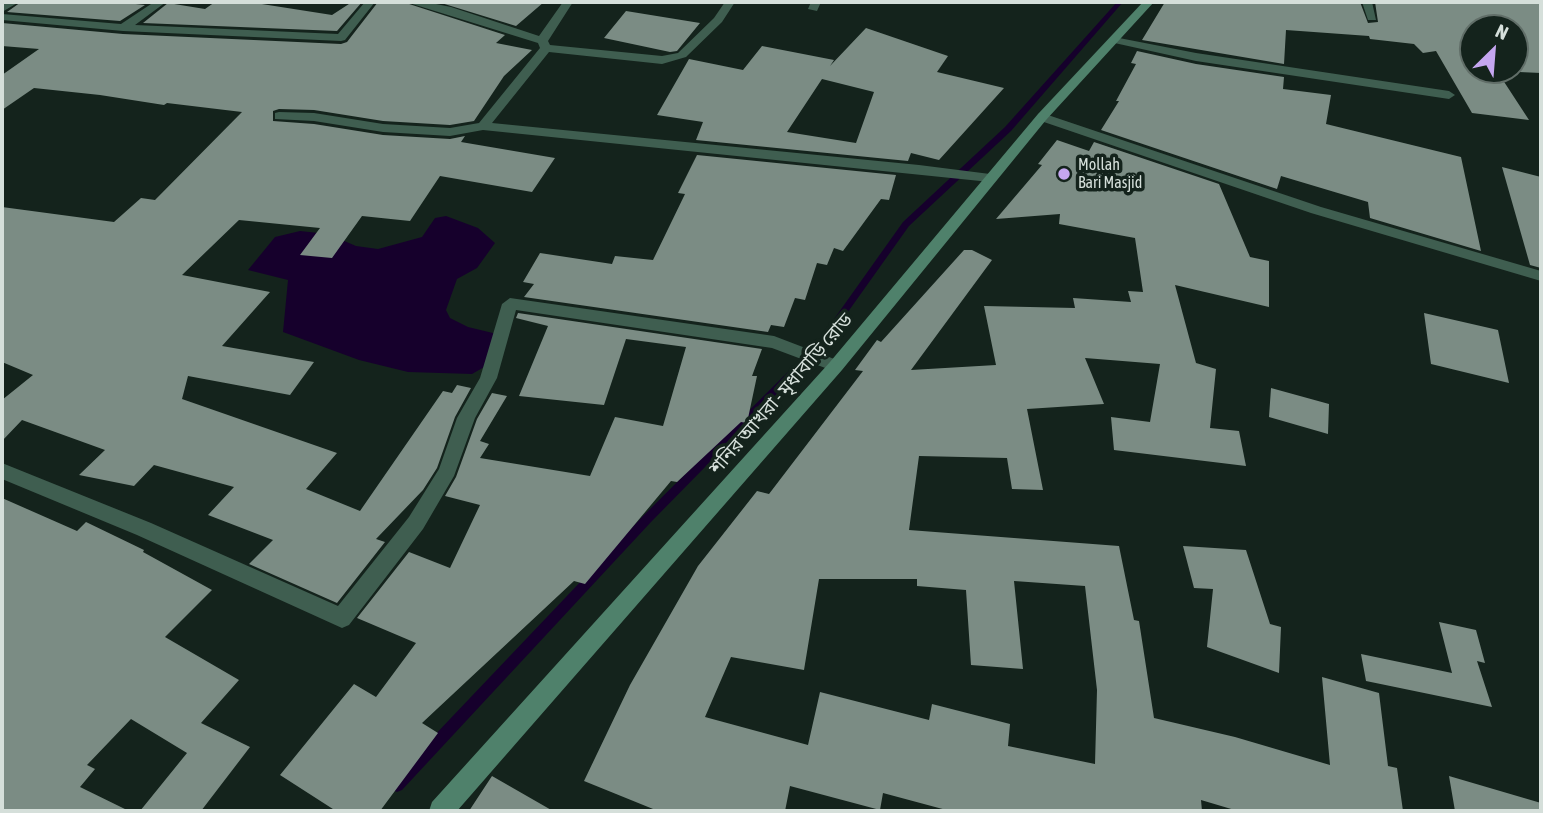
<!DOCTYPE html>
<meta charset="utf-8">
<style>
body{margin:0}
#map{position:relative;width:1543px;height:813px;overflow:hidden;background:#14231c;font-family:"Asap Condensed",sans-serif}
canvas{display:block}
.frame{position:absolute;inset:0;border:4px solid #d5dfda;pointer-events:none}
.north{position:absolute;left:1459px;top:14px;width:70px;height:70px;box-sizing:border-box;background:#14231c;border:2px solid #616e68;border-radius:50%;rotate:25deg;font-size:19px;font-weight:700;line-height:28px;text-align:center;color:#d5dfda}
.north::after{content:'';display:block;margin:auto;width:24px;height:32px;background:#c5a6f0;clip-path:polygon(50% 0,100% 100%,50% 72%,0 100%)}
</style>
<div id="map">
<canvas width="1543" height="813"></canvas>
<div class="frame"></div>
<div class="north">N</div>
</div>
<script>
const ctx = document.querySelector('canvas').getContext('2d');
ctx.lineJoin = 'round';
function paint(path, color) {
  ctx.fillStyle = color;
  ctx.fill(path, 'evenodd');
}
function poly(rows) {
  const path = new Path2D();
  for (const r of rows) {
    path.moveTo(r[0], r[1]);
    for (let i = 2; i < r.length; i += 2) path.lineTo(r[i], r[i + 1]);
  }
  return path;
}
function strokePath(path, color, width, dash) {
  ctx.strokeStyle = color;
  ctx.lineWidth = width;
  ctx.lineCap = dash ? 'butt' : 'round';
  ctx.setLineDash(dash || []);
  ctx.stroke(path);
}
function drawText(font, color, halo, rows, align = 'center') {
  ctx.font = font + ' "Asap Condensed","Noto Sans Bengali",sans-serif';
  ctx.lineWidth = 7;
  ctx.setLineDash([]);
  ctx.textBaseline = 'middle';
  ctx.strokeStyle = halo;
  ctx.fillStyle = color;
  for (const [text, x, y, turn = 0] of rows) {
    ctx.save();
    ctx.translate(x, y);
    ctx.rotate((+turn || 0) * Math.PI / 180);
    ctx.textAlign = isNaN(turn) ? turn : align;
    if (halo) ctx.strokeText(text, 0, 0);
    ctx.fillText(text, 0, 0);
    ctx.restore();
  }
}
const water = poly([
 [446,216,478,228,495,243,477,268,457,279,446,310,450,318,468,327,497,334,486,366,472,374,408,372,359,360,283,332,288,280,248,270,275,237,300,231,328,234,356,246,378,249,422,237,435,218]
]);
const stream = poly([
 [1117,2,1123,2,1011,131,909,226,823,347,651,522,402,790,397,792,392,790,390,785,392,780,643,516,817,343,903,222,1005,127,1117,2]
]);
const building = poly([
 [21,2,117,2,145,5,120,21,7,12],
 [215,2,249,2,332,15,352,2,362,2,337,31,143,23,168,3,205,9],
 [378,2,403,2,505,35,496,43,532,50,504,76,474,121,450,125,383,121,314,110,279,109,273,111,273,121,314,124,383,135,450,139,465,136,461,142,555,158,532,192,440,176,410,221,362,216,332,258,300,255,320,228,239,220,182,275,270,292,222,346,314,362,290,395,188,376,182,399,337,453,306,489,360,511,443,391,452,393,457,385,471,388,455,417,437,468,423,490,376,539,385,542,337,603,249,564,273,540,208,515,234,487,154,465,134,486,79,475,105,450,22,420,2,441,2,400,33,375,2,362,2,207,114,222,141,198,155,200,242,112,167,103,164,105,100,95,34,88,2,110,2,75,39,49,2,46,2,23,123,34,341,44,347,42],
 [438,2,544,2,516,26],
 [1165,2,1360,2,1368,23,1378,22,1375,2,1541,2,1541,73,1497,71,1529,120,1472,113,1436,51,1423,53,1414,44,1370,39,1369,36,1286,30,1284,64,1142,40],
 [1473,28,1515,28,1515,70,1473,70],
 [626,11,700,23,677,51,670,52,604,38],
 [866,28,948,56,937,72,1004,88,939,160,911,153,908,161,696,140,703,122,657,115,689,59,743,70,762,46,834,60,830,66],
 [822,79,874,92,856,143,787,132],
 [1137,51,1196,64,1284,77,1283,89,1331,95,1326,124,1461,157,1481,251,1370,218,1368,202,1281,176,1277,189,1101,130,1119,101,1116,101,1136,64,1131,63],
 [1057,140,1089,151,1094,142,1219,184,1250,257,1269,261,1269,307,1175,285,1196,363,1216,369,1210,428,1239,431,1246,466,1114,450,1111,417,1150,422,1160,364,1085,358,1104,404,1027,409,1043,490,1012,489,1007,458,919,456,909,530,1119,546,1134,620,1139,621,1154,718,1235,737,1330,765,1322,677,1379,693,1388,766,1397,768,1403,811,1238,811,1201,800,1202,811,950,811,883,793,880,810,790,786,785,811,658,811,584,781,630,685,698,566,757,491,769,494,863,371,855,370,877,340,881,342,964,250,972,250,992,260,911,370,996,365,984,306,1075,308,1073,298,1131,302,1128,291,1143,292,1135,238,1059,224,1060,214,996,219,1042,165,1038,164],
 [819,579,917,579,917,586,966,590,971,665,1023,669,1014,581,1085,586,1097,690,1095,764,1008,746,1010,724,932,704,929,720,820,692,808,745,705,717,731,657,804,670],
 [697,155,896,175,889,200,881,199,843,251,834,248,827,265,817,263,805,300,795,298,784,327,771,325,768,332,524,297,534,284,523,282,540,253,612,264,615,256,653,260,685,194,678,193],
 [1502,167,1541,177,1541,268,1530,265],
 [518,313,762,349,752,376,757,376,747,423,741,422,677,482,671,481,585,584,574,581,422,723,438,733,380,811,336,811,280,775,354,684,376,697,416,643,357,618,409,552,450,568,480,505,445,496,456,477,477,419,492,393,507,396,480,441,489,444,480,458,590,476,615,417,663,426,686,347,626,339,604,405,519,396,548,326,516,318],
 [1424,313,1498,330,1509,383,1431,364],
 [1271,388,1329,404,1328,434,1269,417],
 [2,498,77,531,86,522,144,550,143,552,212,590,165,637,239,680,201,723,250,747,201,811,140,811,187,753,131,719,87,765,95,769,80,787,129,811,2,811],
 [1183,546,1246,550,1270,624,1281,627,1279,673,1207,647,1213,589,1194,588],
 [1439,622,1476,630,1485,663,1477,661,1492,707,1366,681,1361,654,1452,673],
 [492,776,553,811,469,811],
 [1449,776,1541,803,1541,811,1455,811]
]);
const street = poly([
 [7,2,19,2,2,12,2,5,7,2],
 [154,2,166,2,135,25,338,34,365,2,375,2,345,40,341,41,123,31,2,20,2,14,121,24,154,2],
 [406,2,426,2,451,7,539,36,563,2,573,2,548,41,550,45,662,56,678,53,714,18,725,2,735,2,722,22,686,57,662,64,549,52,492,123,919,165,990,174,997,178,990,182,483,130,450,136,383,132,314,121,275,119,275,113,279,112,314,113,383,124,450,128,479,123,540,48,538,43,406,2],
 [811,2,821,2,817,11,808,9,811,2],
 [1362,2,1372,2,1376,20,1368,20,1362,2],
 [1114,37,1196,53,1449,91,1455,95,1449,99,1196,61,1110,42,1110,38,1114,37],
 [1042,113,1321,207,1541,271,1541,281,1311,213,1038,120,1038,114,1042,113],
 [510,298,774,336,842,362,844,366,836,372,772,348,516,310,497,378,475,418,454,476,423,529,349,625,342,628,137,535,2,479,2,463,151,523,338,606,409,517,439,469,457,418,480,378,502,304,510,298]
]);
const secondary = poly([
 [1143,2,1154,2,1046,120,842,370,457,811,429,811,432,802,830,362,1038,114,1143,2]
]);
const markers = [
 [1064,174,7,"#c5a6f0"]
];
const farPoinames = [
 ["Mollah",1078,165],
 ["Bari Masjid",1078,183]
];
const streetNames = [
 ["শনির আখরা - মৃধাবাড়ি রোড",781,394,-49]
];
paint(water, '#16002c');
paint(stream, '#16002c');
paint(building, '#7b8c84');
paint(street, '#3f5e50');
paint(secondary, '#4f816b');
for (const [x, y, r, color] of markers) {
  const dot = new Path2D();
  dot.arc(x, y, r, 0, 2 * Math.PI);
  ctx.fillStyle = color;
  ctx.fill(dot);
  strokePath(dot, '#14231c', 2.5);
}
drawText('16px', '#d5dfda', '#14231c', farPoinames, 'left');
drawText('19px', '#d5dfda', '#14231c', streetNames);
</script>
